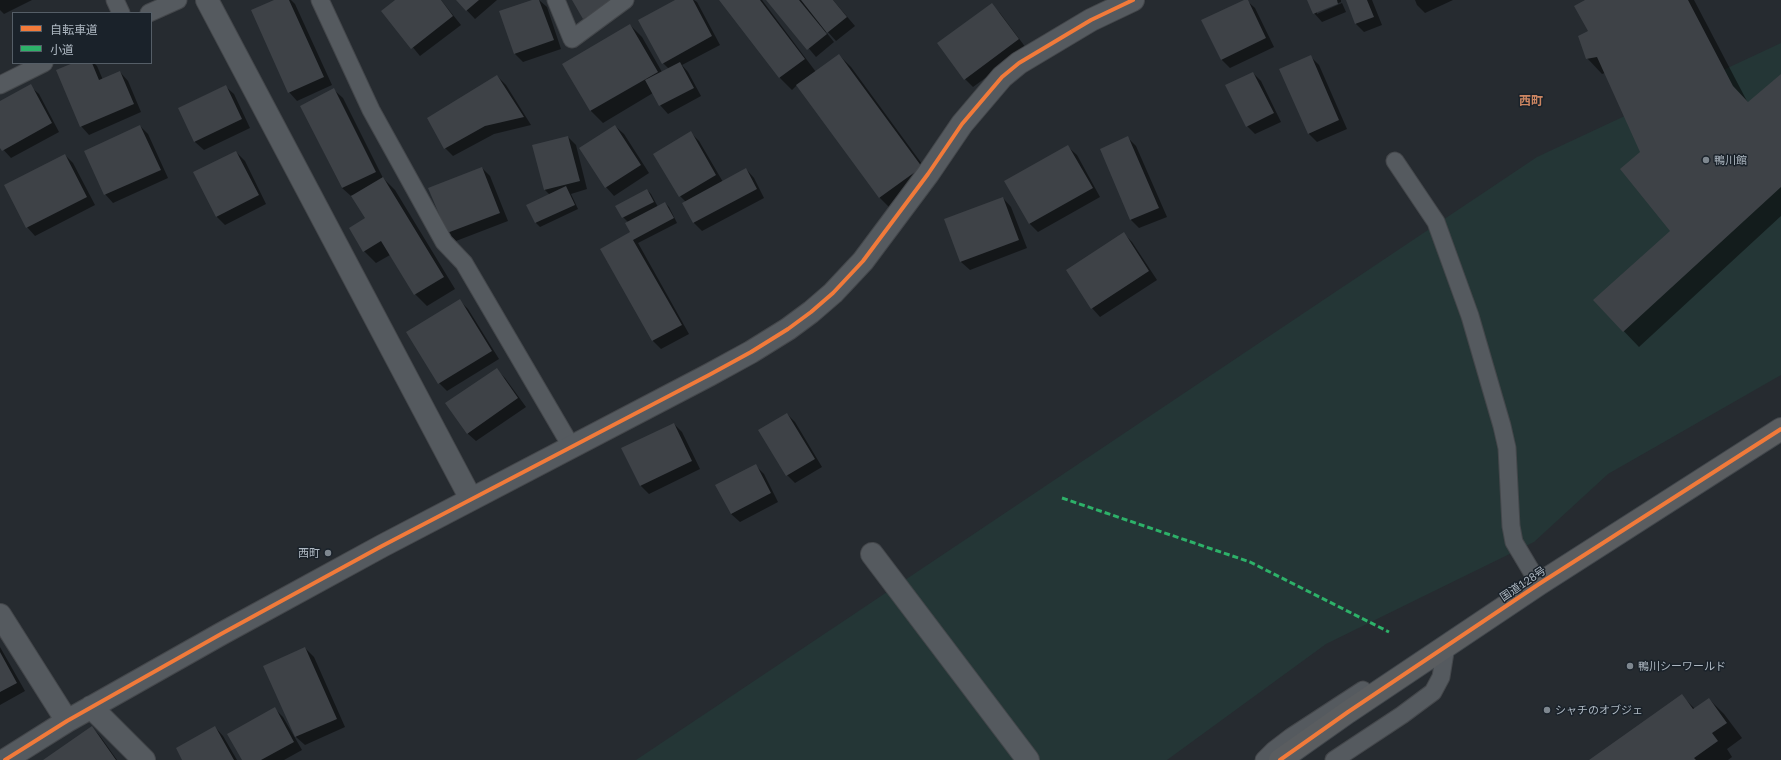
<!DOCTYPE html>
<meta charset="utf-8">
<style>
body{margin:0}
#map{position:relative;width:1781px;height:760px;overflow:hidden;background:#262b30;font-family:Lato,"Noto Sans JP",sans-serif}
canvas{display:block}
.legend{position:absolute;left:12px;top:12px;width:140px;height:52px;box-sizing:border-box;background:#1a222a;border:1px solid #555e67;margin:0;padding:5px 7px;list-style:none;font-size:12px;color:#aeb8c2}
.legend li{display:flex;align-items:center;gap:8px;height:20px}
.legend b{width:20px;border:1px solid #555e67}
</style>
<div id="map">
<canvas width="1781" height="760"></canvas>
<ul class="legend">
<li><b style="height:5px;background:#f17a3a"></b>自転車道</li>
<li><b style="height:5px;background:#2db169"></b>小道</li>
</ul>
</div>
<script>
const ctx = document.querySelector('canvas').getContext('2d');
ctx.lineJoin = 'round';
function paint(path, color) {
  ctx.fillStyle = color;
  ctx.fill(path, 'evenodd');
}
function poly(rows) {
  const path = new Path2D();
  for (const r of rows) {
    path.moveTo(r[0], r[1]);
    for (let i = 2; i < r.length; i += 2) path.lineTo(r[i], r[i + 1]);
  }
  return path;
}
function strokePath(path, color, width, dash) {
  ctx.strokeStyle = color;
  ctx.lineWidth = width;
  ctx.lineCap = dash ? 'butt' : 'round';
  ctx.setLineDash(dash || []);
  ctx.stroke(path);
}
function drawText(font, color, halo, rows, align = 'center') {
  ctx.font = font + ' Lato,"Noto Sans JP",sans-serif';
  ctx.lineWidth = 3;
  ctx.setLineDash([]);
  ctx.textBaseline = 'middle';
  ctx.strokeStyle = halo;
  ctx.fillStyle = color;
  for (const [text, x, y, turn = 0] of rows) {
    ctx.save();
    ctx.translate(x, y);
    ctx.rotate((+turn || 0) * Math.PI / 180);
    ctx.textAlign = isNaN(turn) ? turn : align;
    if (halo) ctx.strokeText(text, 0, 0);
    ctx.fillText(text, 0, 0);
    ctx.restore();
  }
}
const green = poly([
 [1781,43,1781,375,1608,474,1534,542,1326,644,1167,760,636,760,1537,157]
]);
const shadow = poly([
 [0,0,32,0,4,14,0,10],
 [276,0,291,0,295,4,332,85,297,101,289,92],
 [397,0,441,0,461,25,420,56,383,11],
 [457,0,497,0,475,19],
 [535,0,539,0,547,7,561,49,523,62,515,54,500,12],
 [677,0,694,0,697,2,720,45,682,65,688,72,701,96,668,114,660,105,653,93,603,123,590,110,630,25,642,37,662,72,669,69,663,63],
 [721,0,762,0,816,72,839,55,851,67,933,179,891,209,879,197,797,85,792,90,780,78],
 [768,0,833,0,855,26,836,41,827,31,826,32,834,42,816,57],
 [1246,0,1255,8,1274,47,1230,68,1221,59],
 [1308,0,1341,0,1341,2,1317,12,1317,14,1342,3,1346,12,1322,22,1314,13],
 [1347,0,1372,0,1382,25,1364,32,1356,24],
 [1415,0,1453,0,1425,13,1417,5],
 [1588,0,1694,0,1748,103,1781,75,1781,216,1639,347,1594,300,1671,232,1641,152,1605,73,1602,74,1587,58,1589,32],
 [991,5,1000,13,1026,48,973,87,965,79],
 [1311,57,1319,65,1347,129,1317,142,1309,134,1281,70],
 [76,63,94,63,97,66,103,80,120,72,128,81,141,112,89,135,81,126],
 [1253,73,1261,81,1281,122,1255,134,1247,126],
 [497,76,506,85,531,125,494,134,453,156,445,148],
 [30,86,39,94,59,132,11,158,0,146,0,102],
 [225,86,234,94,250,128,204,150,195,142,179,108],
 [334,90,343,98,383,178,395,190,455,289,427,306,415,294,390,255,376,263,364,251,367,219,352,195,351,196,342,188,301,106],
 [140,126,148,134,168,178,113,203,105,194],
 [615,126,624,134,649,173,614,196,606,187],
 [691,133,699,141,723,182,746,169,754,178,764,198,702,231,694,223,683,203,686,202,680,196],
 [568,137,576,145,587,189,571,194,578,209,540,227,536,223,527,206,550,195,545,190,534,146],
 [1128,138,1136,146,1167,217,1139,228,1131,220,1101,149],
 [1068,147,1077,155,1100,197,1038,232,1029,223],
 [236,152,245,161,266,204,225,225,216,216],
 [65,155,73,163,95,205,35,236,27,227],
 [482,168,490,176,508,221,456,241,448,233],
 [647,190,651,194,658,207,665,203,669,207,677,223,638,243,689,334,661,349,653,341,601,250,632,237,628,222,623,217],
 [1003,198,1011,207,1027,248,970,270,961,262,945,220],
 [1124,234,1132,242,1157,280,1100,317,1092,308],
 [460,301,468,309,499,359,447,391,439,383],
 [496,369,505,378,526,407,476,441,467,433],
 [787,414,795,422,822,467,795,483,787,475],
 [674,424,682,432,700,469,649,494,640,485],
 [755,465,764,474,778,502,740,522,731,514],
 [0,647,25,691,0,705],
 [305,648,314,657,345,727,305,745,296,737,264,666],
 [1682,696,1695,709,1709,699,1724,714,1742,738,1727,749,1732,757,1728,760,1591,760],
 [275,709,283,717,302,750,284,760,243,760],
 [92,727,100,736,117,760,45,760],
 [215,727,223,736,237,760,184,760]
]);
const building = poly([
 [274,0,289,0,324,77,288,93,251,10],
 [395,0,441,0,453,16,411,49,381,11],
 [456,0,479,0,466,11],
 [532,0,539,0,554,40,514,54,499,11],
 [572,0,610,0,611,2,583,19],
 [675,0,693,0,712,36,662,64,638,20],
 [719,0,760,0,805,59,779,78],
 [766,0,799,0,827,34,807,50],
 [801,0,833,0,847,17,827,33],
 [1244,0,1248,0,1266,38,1221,60,1201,20],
 [1307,0,1337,0,1338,4,1313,14],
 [1346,0,1367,0,1374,17,1355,24],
 [1585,0,1688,0,1733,86,1748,102,1781,74,1781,187,1623,332,1593,300,1670,231,1620,169,1640,152,1597,57,1586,59,1578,36,1588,31,1574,6],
 [992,3,1019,39,964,80,937,43],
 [630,24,658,72,590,111,562,64],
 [839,54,922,167,879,198,796,85],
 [1311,55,1339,120,1308,134,1279,69],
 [680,62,694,88,659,106,645,80],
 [73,63,92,63,99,80,120,71,134,104,80,127,56,70],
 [1253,72,1274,113,1246,127,1225,85],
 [497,75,524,117,485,126,444,149,427,118],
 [31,84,52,123,2,151,0,148,0,101],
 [226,85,242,119,194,142,178,108],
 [334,88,376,172,342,188,300,106],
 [140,125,161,170,104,195,84,151],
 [615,125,641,165,605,188,579,148],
 [691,131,716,175,679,197,653,154],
 [568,136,580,181,544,190,532,145],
 [1128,136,1159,208,1130,220,1100,149],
 [1068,145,1093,188,1029,224,1004,181],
 [236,151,259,195,216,217,193,172],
 [65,154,87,197,26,228,4,185],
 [482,167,500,213,447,233,428,188],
 [746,168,757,189,693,223,682,203],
 [383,177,444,277,414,295,381,241,363,252,349,228,365,218,351,196],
 [566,186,575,205,535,223,526,205],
 [647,189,654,202,622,218,615,206],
 [1003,197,1019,240,960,262,944,219],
 [665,202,674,218,633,240,682,325,652,341,600,249,630,232,625,223],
 [1124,232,1149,271,1091,309,1066,270],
 [460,299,492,351,438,384,406,332],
 [497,368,518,398,467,434,445,403],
 [787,413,815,459,786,476,758,430],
 [674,423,692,461,640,486,621,448],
 [756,464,771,493,731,514,715,485],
 [305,647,337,719,295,737,263,666],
 [0,652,17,683,0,692],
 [1682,694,1693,709,1709,698,1727,723,1712,733,1718,741,1694,758,1696,760,1589,760],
 [275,707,294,742,261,760,242,760,227,734],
 [92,726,116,760,43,760],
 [215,726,234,760,182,760,176,748]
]);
const lane = poly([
 [115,0,121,13],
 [320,0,371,110,444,242,464,263,571,446],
 [556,0,572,39,625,0],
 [149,13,178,0],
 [0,85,44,63],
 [1395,161,1436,222,1470,316,1502,426,1507,448,1511,526,1514,542,1539,584],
 [1264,760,1274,750,1291,737,1363,690],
 [1334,760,1402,715,1433,692,1441,677,1446,646]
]);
const street = poly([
 [207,0,471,499],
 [872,554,1028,760],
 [0,615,67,721],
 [91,707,144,760],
 [5,760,67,721,221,634,382,546,709,375,751,352,788,329,811,312,833,293,863,261,928,174,962,124,1002,77,1019,63,1091,20,1133,0]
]);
const highway = poly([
 [1280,760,1348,712,1539,584,1781,429]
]);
const quiet = poly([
 [1062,498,1250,562,1389,632]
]);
const cycleway = poly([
 [5,760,67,721,221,634,382,546,709,375,751,352,788,329,811,312,833,293,863,261,928,174,962,124,1002,77,1019,63,1091,20,1133,0],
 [1280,760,1348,712,1539,584,1781,429]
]);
const markers = [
 [1706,160,4,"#7e878f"],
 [328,553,4,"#7e878f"],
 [1630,666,4,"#7e878f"],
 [1547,710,4,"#7e878f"]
];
const poiNames = [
 ["鴨川館",1714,160],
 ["西町",320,553,"right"],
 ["鴨川シーワールド",1638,666],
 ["シャチのオブジェ",1555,710]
];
const streetNames = [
 ["国道128号",1523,584,-34]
];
const neighbourhoodNames = [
 ["西町",1531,101]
];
paint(green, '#243636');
paint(shadow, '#0007');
paint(building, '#3e4247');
strokePath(lane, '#44474b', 19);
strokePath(street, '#44474b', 24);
strokePath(highway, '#42474c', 24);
strokePath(lane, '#555a5f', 17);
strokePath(street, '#555a5f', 22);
strokePath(highway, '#5a5d60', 22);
strokePath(quiet, '#2db169', 3, [6, 3]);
strokePath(cycleway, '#f17a3a', 4);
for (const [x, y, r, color] of markers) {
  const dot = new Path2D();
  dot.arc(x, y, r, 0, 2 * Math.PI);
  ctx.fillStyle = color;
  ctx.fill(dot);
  strokePath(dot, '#1a222a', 1.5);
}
drawText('11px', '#aeb8c2', '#1a222a', poiNames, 'left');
drawText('11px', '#aeb8c2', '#1a222a', streetNames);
drawText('bold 12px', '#cb8561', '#1a222a', neighbourhoodNames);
</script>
